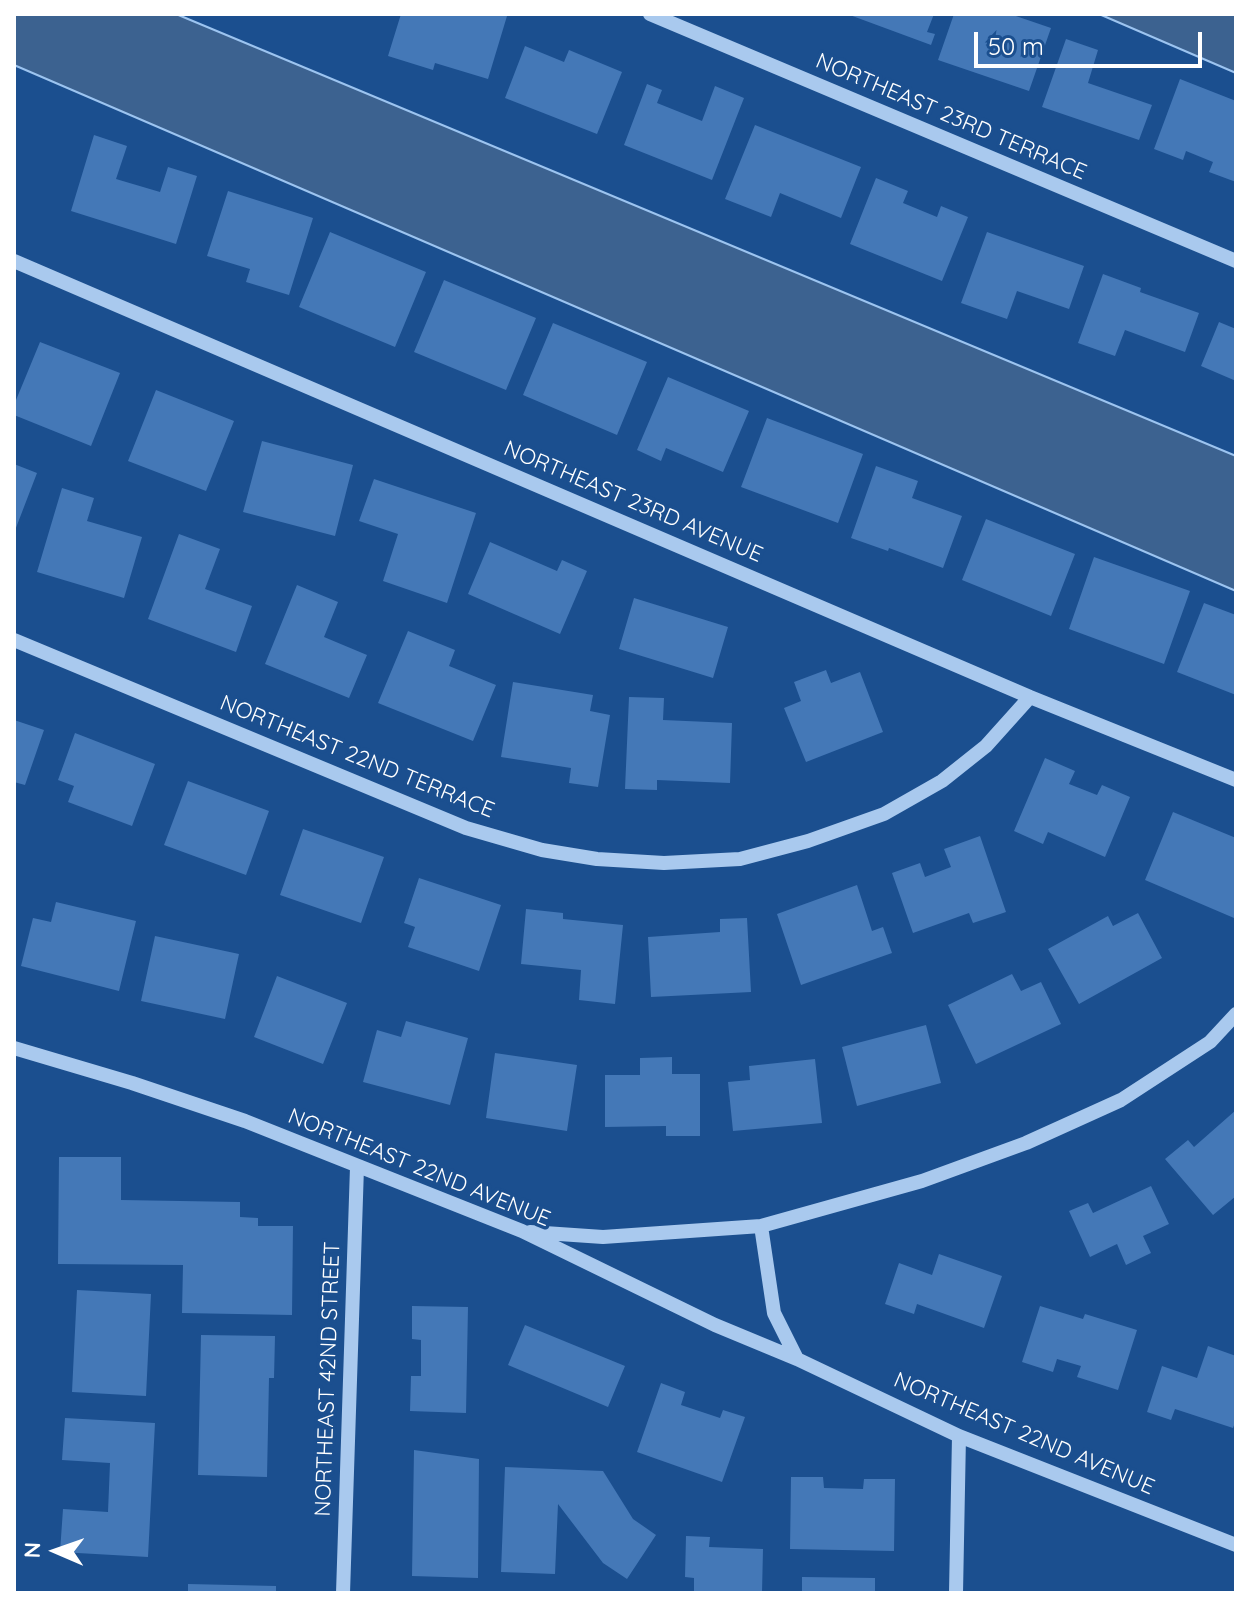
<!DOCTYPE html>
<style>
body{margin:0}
#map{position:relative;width:1250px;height:1607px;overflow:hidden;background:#1b4f8f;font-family:Quicksand,sans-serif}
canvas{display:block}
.frame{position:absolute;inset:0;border:16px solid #fff;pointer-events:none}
.north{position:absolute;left:16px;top:1511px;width:80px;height:80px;-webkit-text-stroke:6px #1b4f8f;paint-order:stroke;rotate:272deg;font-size:22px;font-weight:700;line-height:32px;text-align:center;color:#fff}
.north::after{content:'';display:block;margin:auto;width:28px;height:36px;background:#fff;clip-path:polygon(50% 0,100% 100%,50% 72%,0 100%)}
.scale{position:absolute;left:974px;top:32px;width:228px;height:36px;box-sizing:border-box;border:4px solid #fff;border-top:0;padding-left:10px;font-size:24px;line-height:28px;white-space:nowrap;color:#fff;-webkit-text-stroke:6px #1b4f8f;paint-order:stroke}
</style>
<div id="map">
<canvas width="1250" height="1607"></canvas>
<div class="frame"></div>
<div class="north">N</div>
<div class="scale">50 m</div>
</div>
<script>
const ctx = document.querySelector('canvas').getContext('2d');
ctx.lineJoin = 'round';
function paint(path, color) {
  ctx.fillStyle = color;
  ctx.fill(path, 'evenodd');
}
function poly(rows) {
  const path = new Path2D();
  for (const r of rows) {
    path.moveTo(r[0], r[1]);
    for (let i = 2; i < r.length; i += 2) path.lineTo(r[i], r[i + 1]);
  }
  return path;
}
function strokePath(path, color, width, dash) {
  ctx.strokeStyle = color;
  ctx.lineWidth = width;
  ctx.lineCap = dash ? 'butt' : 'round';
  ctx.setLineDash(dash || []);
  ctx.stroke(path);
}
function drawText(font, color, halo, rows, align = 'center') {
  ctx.font = font + ' Quicksand,sans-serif';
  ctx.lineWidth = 7;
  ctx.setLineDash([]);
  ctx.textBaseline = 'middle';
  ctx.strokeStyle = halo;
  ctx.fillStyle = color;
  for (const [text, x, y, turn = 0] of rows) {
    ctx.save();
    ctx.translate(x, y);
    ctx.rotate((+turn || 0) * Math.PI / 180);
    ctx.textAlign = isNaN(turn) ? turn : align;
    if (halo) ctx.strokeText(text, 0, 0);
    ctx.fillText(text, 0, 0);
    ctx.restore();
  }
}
const water = poly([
 [14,14,176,14,1236,456,1236,591,14,65,14,14],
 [1099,14,1236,14,1236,73,1099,14]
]);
const building = poly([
 [401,14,507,16,488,79,435,63,433,70,388,56],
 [847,14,934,14,927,32,935,34,931,45],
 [954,14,1010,14,1051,28,1029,91,938,60],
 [1066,39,1098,50,1088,83,1152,105,1139,140,1042,107],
 [525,46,564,62,569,50,622,72,597,134,505,98],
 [1180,79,1236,101,1236,182,1209,172,1213,162,1186,151,1183,160,1154,149],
 [647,84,662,90,657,103,702,121,715,86,744,98,712,180,624,145],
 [755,125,861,167,841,218,780,193,771,217,725,199],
 [94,135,127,146,116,179,160,192,168,167,197,176,176,244,71,211],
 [876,178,908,191,903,203,937,217,941,206,968,217,942,281,850,244],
 [228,191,313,218,289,295,246,282,250,269,207,256],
 [330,232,426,272,395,347,299,307],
 [987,232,1084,266,1069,309,1017,291,1007,319,961,303],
 [1103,274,1141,288,1140,292,1199,313,1185,352,1125,330,1115,356,1078,343],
 [444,280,536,318,506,390,414,352],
 [1219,322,1236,329,1236,381,1201,366],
 [553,323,647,362,617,435,523,395],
 [40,342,120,373,91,446,14,415,14,405],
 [668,377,749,411,723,472,666,448,661,461,637,450],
 [156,390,234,421,206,491,128,461],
 [767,418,863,454,838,523,741,487],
 [262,441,353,465,335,536,243,512],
 [14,464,37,473,14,533],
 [876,466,918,481,912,498,962,516,943,568,889,548,888,551,851,538],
 [374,479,476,513,447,603,383,581,398,534,359,521],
 [62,488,94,498,87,521,142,537,124,598,37,572],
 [986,519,1075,554,1051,616,962,580],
 [179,534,220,549,205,589,252,606,236,652,148,619],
 [490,542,557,571,562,560,587,571,560,634,468,594],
 [1094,557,1190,591,1164,664,1069,629],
 [297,585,338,602,324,637,367,655,349,698,265,664],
 [634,598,728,627,713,678,619,649],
 [1204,603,1236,615,1236,695,1177,672],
 [408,631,455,650,449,666,496,685,473,741,378,703],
 [826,670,831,683,860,672,883,732,806,762,784,708,801,701,794,682],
 [513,682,593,695,590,711,610,715,598,787,569,783,571,768,501,757],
 [629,697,664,698,663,720,732,723,730,783,657,780,657,790,625,789],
 [14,720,44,730,25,785,14,782],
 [75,733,155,764,132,826,68,802,74,786,58,780],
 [1045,758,1075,771,1069,784,1097,795,1102,785,1130,797,1105,857,1048,832,1043,844,1014,831],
 [188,781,269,811,246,875,164,845],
 [1173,812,1236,838,1236,913,1234,918,1145,880],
 [303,829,384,857,361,923,280,895],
 [980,836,1006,912,973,923,969,913,913,933,892,873,920,863,925,877,951,867,944,849],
 [419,878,501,905,479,971,408,947,415,927,404,923],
 [857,885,872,931,883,927,892,953,801,985,777,914],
 [56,902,136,921,119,991,21,966,33,918,51,922],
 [526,909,563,913,563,919,623,925,615,1004,579,1000,581,970,521,964],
 [1138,913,1162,958,1079,1004,1048,949,1108,916,1113,926],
 [747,918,751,992,651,997,648,937,720,932,720,919],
 [155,936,239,954,225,1019,141,1001],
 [1012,974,1021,991,1041,982,1061,1024,976,1064,948,1005],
 [277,976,347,1003,323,1064,254,1037],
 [406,1021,468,1038,450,1105,363,1082,377,1030,401,1037],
 [926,1025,941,1083,857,1106,842,1047],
 [495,1053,577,1065,567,1131,486,1118],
 [672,1057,672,1074,700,1074,700,1136,666,1136,666,1126,605,1127,605,1075,640,1075,640,1058],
 [815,1059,822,1123,733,1131,728,1082,750,1080,749,1066],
 [1236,1110,1236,1196,1213,1215,1165,1159,1188,1140,1194,1147],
 [59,1157,121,1157,121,1200,240,1202,240,1217,258,1218,258,1226,293,1226,292,1315,182,1313,183,1265,58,1264],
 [1151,1186,1169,1224,1143,1236,1151,1253,1126,1265,1117,1244,1090,1257,1069,1211,1088,1203,1093,1213],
 [939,1254,1002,1276,984,1328,917,1304,914,1314,885,1304,899,1263,932,1275],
 [77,1290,151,1294,146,1396,72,1392],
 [412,1306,468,1307,466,1413,410,1411,411,1376,421,1376,421,1340,412,1339],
 [1040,1306,1083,1319,1085,1314,1137,1330,1118,1390,1077,1377,1081,1366,1057,1359,1053,1372,1022,1362],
 [525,1325,625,1366,608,1407,508,1365],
 [201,1335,275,1336,274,1378,269,1378,267,1477,198,1475],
 [1208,1346,1236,1356,1236,1420,1233,1428,1175,1409,1171,1420,1147,1412,1162,1366,1197,1378],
 [661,1383,685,1392,681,1405,720,1418,723,1410,745,1417,722,1482,637,1452],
 [65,1418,155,1423,148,1557,60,1552,63,1509,108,1512,110,1463,62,1460],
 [414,1450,479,1459,478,1578,412,1576],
 [505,1467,603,1471,633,1519,656,1535,627,1579,603,1563,558,1504,555,1574,501,1572],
 [791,1477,823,1477,824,1488,863,1489,864,1479,895,1479,894,1551,790,1549],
 [686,1536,710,1537,709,1547,763,1549,762,1593,694,1593,694,1578,685,1577],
 [802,1577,875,1578,875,1593,802,1593],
 [188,1584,276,1586,276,1593,188,1593]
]);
const minor = poly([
 [650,14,1236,261],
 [14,261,1030,697,1236,780],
 [14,640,466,828,542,850,597,859,664,863,740,859,808,841,884,814,942,781,986,746,1030,697],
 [14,1048,132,1083,245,1121,522,1231,715,1325,797,1359,959,1436,1236,1545],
 [761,1226,774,1313,797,1359],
 [530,1232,603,1237,761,1226,922,1181,1026,1143,1121,1100,1210,1042,1236,1014],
 [343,1593,357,1167],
 [956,1593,959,1436]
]);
const streetNames = [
 ["NORTHEAST 23RD TERRACE",951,117,23],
 ["NORTHEAST 23RD AVENUE",633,502,23],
 ["NORTHEAST 22ND TERRACE",357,757,22],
 ["NORTHEAST 22ND AVENUE",419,1168,22],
 ["NORTHEAST 42ND STREET",328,1379,-88],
 ["NORTHEAST 22ND AVENUE",1024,1434,23]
];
paint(water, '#3c6290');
strokePath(water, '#9cc4f0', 2);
paint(building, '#4478b7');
strokePath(minor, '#a9c9ee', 14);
drawText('22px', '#fff', '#1b4f8f', streetNames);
</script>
